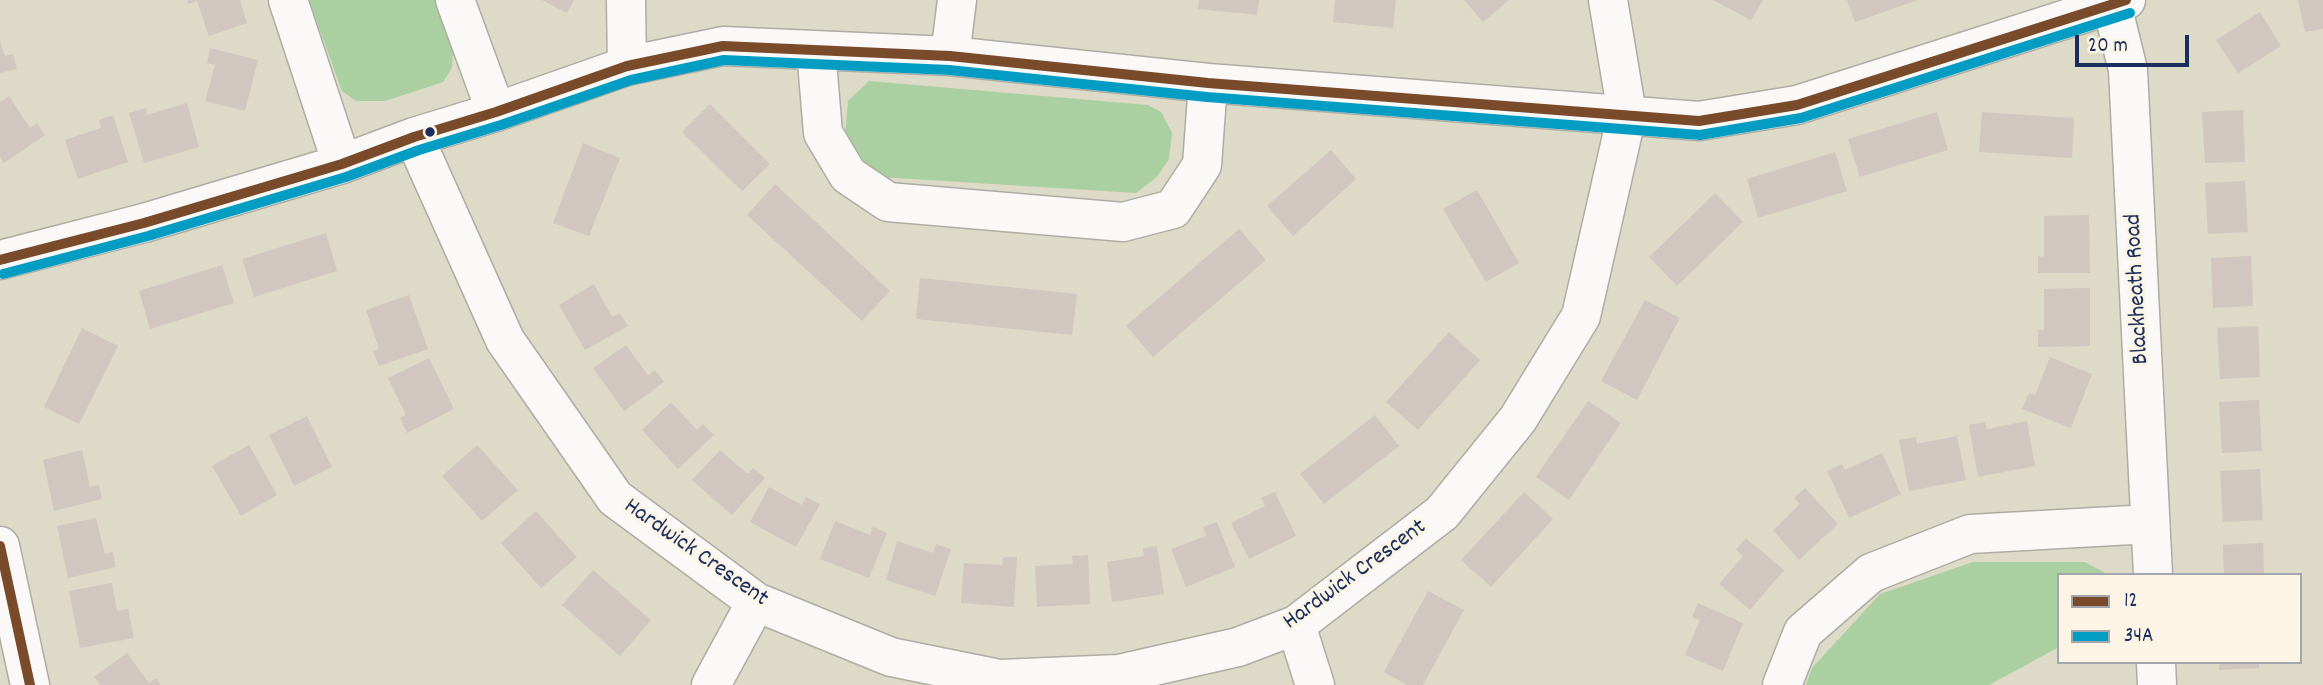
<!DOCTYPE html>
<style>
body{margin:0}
#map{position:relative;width:2323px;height:685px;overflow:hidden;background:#dddac7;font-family:Dekko,sans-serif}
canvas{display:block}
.legend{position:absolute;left:2057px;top:573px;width:245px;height:91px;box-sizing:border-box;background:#fcf5e5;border:2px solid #a2a6af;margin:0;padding:9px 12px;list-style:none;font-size:21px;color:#1b2f5e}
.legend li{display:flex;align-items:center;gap:14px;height:35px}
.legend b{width:35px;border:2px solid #a2a6af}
.scale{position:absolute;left:2075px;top:35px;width:114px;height:32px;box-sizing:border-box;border:4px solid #1b2f5e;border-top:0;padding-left:9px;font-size:21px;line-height:24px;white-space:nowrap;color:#1b2f5e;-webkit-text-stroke:5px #fcf5e5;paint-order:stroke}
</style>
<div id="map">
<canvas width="2323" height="685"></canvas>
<ul class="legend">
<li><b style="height:9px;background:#7a4b2a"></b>12</li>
<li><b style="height:9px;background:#039dc3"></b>34A</li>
</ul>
<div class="scale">20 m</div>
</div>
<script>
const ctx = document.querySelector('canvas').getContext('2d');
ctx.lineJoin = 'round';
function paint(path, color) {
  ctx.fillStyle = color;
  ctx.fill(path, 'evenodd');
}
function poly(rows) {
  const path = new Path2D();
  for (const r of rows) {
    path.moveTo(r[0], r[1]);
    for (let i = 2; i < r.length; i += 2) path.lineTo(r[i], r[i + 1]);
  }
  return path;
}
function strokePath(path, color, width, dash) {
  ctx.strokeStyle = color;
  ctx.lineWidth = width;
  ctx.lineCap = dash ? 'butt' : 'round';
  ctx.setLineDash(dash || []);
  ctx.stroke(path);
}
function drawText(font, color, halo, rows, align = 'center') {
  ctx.font = font + ' Dekko,sans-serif';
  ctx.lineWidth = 6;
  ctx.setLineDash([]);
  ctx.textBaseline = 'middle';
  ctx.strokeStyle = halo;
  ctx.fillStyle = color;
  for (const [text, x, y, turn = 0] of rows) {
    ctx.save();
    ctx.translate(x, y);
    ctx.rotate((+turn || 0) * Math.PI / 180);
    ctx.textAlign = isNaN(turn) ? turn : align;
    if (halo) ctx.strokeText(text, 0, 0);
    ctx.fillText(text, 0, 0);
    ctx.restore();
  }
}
const green = poly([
 [309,0,437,0,453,44,452,68,443,82,385,101,356,101,342,91],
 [869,81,1148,105,1161,112,1172,133,1169,159,1157,177,1136,193,880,177,861,158,845,136,848,101],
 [1973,562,2085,562,2109,575,2059,575,2059,647,1989,685,1806,685,1812,668,1880,594]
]);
const building = poly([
 [187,0,240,0,247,23,209,36,197,1,188,4],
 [542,0,574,0,567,13],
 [1199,0,1259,0,1257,15,1198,9],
 [1335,0,1396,0,1393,28,1333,22],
 [1464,0,1509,0,1483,22],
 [1713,0,1763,0,1751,20],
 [1847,0,1918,0,1855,22],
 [2298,0,2323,0,2323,29,2305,32],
 [2260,12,2281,46,2238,73,2216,40],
 [0,41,5,56,13,54,17,69,0,73],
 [210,48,258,60,245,111,205,101,215,65,207,63],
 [9,96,30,128,37,123,45,135,4,163,0,157,0,102],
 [187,103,199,147,144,163,129,113,146,108,147,115],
 [710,104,770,164,742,191,682,132],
 [2243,110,2245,162,2205,163,2202,112],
 [1937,112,1948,150,1860,177,1848,139],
 [1982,112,2074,118,2072,158,1979,152],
 [113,115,128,162,78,179,65,140,101,128,99,120],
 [583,143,620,158,589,236,553,223],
 [1331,150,1356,179,1293,236,1267,206],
 [1835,152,1847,191,1758,218,1747,179],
 [2245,181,2248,232,2208,234,2205,183],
 [775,184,890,291,862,321,747,215],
 [1477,190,1519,263,1486,282,1443,209],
 [1715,193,1743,222,1677,286,1649,257],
 [2089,215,2090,273,2038,273,2038,256,2044,257,2044,216],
 [1239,229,1266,260,1153,357,1126,326],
 [326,233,337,271,254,297,242,259],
 [2251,256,2253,306,2213,308,2211,258],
 [222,265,234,303,150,329,139,291],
 [920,278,1077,294,1072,335,916,319],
 [594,284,612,317,620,313,628,326,585,350,559,305],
 [2090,288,2090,346,2038,347,2038,330,2044,330,2044,289],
 [409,295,428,349,379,366,373,351,379,349,366,310],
 [1645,300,1680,318,1637,400,1601,381],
 [2258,326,2260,377,2220,379,2217,328],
 [82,328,118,346,79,424,44,407],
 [1449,332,1480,360,1418,430,1386,402],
 [626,345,648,375,655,370,664,382,624,411,593,368],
 [2050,357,2092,374,2071,428,2022,409,2029,393,2035,395],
 [429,358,454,409,407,433,400,418,406,415,388,378],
 [2259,400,2262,451,2222,453,2219,402],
 [1588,401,1621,423,1569,500,1536,477],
 [671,402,697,430,703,424,714,435,678,469,642,430],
 [1375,415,1399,446,1324,504,1300,474],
 [307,416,332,467,294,486,269,435],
 [2027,421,2035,466,1978,477,1969,425,1985,422,1987,429],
 [1957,436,1966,480,1909,491,1899,440,1916,437,1917,444],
 [249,445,277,495,241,516,212,466],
 [477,445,518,490,482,521,442,476],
 [82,450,90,487,99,485,102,499,54,511,43,460],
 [720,450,748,474,753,468,765,478,732,515,692,480],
 [1882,453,1901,494,1849,518,1827,471,1842,464,1845,470],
 [2260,469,2263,520,2223,522,2220,471],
 [769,487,802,505,806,497,820,504,796,547,750,522],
 [1805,488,1838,524,1799,560,1773,530,1800,504,1794,498],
 [1275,492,1296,536,1249,559,1231,523,1265,506,1261,498],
 [1524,492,1553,519,1491,587,1461,560],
 [536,511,577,557,541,588,501,543],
 [96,518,105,554,113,552,116,567,68,578,57,526],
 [835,521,870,535,873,527,887,533,869,578,820,559],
 [1217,522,1235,567,1186,587,1171,549,1206,536,1203,527],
 [1746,538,1784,570,1750,610,1719,584,1743,556,1736,550],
 [897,541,933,553,936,544,951,549,935,596,886,580],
 [2263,543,2264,575,2224,575,2223,545],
 [1157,546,1164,594,1112,602,1107,562,1144,556,1143,548],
 [1088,555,1090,604,1037,607,1035,566,1073,564,1072,556],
 [1003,557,1017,557,1014,607,961,603,964,563,1002,565],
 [593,570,651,620,620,656,562,605],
 [112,583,117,611,128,609,134,638,80,648,69,591],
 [1428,591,1464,610,1423,685,1407,685,1384,672],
 [1698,603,1743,623,1723,671,1685,655,1700,620,1692,617],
 [127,653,149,683,156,678,161,685,100,685,94,677],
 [2219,662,2259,662,2259,668,2219,670]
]);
const minor = poly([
 [288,0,342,164],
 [455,0,496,112],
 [626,0,627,66],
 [2112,5,2128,70,2153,575],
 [816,50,823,133,848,175,888,202,1123,222,1173,209,1202,165,1208,83],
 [950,56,957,0],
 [414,137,505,340,615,498,756,602,891,657,1000,679,1119,674,1238,647,1296,625,1442,513,1518,419,1581,316,1627,114,1608,0],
 [0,260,144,223,342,164,414,137,496,112,627,66,723,46,950,56,1208,83,1699,121,1797,105,2126,0],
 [0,546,30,685],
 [1296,625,1315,685],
 [2156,662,2157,685],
 [711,685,756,602],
 [1782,685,1803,632,1871,573,1970,534,2150,524]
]);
const bus1 = poly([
 [0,260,144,223,342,164,414,137,496,112,627,66,723,46,950,56,1208,83,1699,121,1797,105,2126,0],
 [0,546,30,685]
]);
const bus2 = poly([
 [3,274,148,236,346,177,419,150,501,125,631,80,724,60,949,70,1207,97,1700,135,1801,118,2130,13]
]);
const markers = [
 [430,132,6,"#1b2f5e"]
];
const streetNames = [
 ["Blackheath Road",2139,289,-93],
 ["Hardwick Crescent",695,554,35],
 ["Hardwick Crescent",1356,576,-36]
];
paint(green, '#aad0a1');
paint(building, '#d2c6c1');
strokePath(minor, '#adada5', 41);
strokePath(minor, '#faf9f7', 38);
strokePath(bus1, '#7a4b2a', 10);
strokePath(bus2, '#039dc3', 10);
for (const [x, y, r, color] of markers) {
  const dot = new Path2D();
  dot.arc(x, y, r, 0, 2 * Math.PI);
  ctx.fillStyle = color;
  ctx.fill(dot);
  strokePath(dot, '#fcf5e5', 2.5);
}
drawText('24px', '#1b2f5e', '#fcf5e5', streetNames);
</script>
